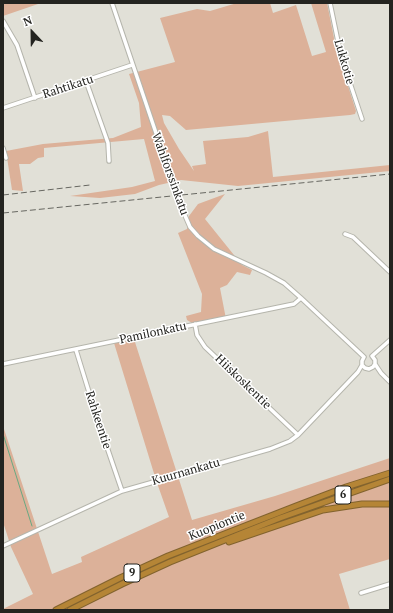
<!DOCTYPE html>
<style>
body{margin:0}
#map{position:relative;width:393px;height:613px;overflow:hidden;background:#e1e0d7;font-family:"PT Serif",serif}
canvas{display:block}
.frame{position:absolute;inset:0;border:4px solid #242420;pointer-events:none}
.north{position:absolute;left:12px;top:12px;width:40px;height:40px;-webkit-text-stroke:3px #fff;paint-order:stroke;rotate:338deg;font-size:11px;font-weight:700;line-height:16px;text-align:center;color:#242420}
.north::after{content:'';display:block;margin:auto;width:14px;height:18px;background:#242420;clip-path:polygon(50% 0,100% 100%,50% 72%,0 100%)}
</style>
<div id="map">
<canvas width="393" height="613"></canvas>
<div class="frame"></div>
<div class="north">N</div>
</div>
<script>
const ctx = document.querySelector('canvas').getContext('2d');
ctx.lineJoin = 'round';
function paint(path, color) {
  ctx.fillStyle = color;
  ctx.fill(path, 'evenodd');
}
function poly(rows) {
  const path = new Path2D();
  for (const r of rows) {
    path.moveTo(r[0], r[1]);
    for (let i = 2; i < r.length; i += 2) path.lineTo(r[i], r[i + 1]);
  }
  return path;
}
function strokePath(path, color, width, dash) {
  ctx.strokeStyle = color;
  ctx.lineWidth = width;
  ctx.lineCap = dash ? 'butt' : 'round';
  ctx.setLineDash(dash || []);
  ctx.stroke(path);
}
function drawText(font, color, halo, rows, align = 'center') {
  ctx.font = font + ' "PT Serif",serif';
  ctx.lineWidth = 3;
  ctx.setLineDash([]);
  ctx.textBaseline = 'middle';
  ctx.strokeStyle = halo;
  ctx.fillStyle = color;
  for (const [text, x, y, turn = 0] of rows) {
    ctx.save();
    ctx.translate(x, y);
    ctx.rotate((+turn || 0) * Math.PI / 180);
    ctx.textAlign = isNaN(turn) ? turn : align;
    if (halo) ctx.strokeText(text, 0, 0);
    ctx.fillText(text, 0, 0);
    ctx.restore();
  }
}
const green = poly([
 [3,3,41,3,3,16],
 [237,3,270,3,273,13,296,5,312,56,326,52,311,3,327,3,336,48,356,111,355,114,350,115,186,130,170,116,162,115,164,123,179,149,194,171,192,166,206,164,203,141,248,137,268,131,273,177,390,165,390,171,238,186,181,180,159,185,135,194,100,198,70,196,132,187,155,181,144,139,44,148,44,157,38,158,30,164,19,164,23,191,12,190,6,151,43,144,113,138,141,127,139,103,129,74,175,62,160,18,197,9,210,11],
 [225,194,205,219,242,265,252,270,250,275,237,272,227,285,220,288,226,319,197,326,187,320,186,316,201,312,202,294,178,233,187,229,189,216,198,204],
 [134,339,192,520,275,496,390,458,390,559,339,574,350,610,3,610,3,609,33,594,11,547,3,522,3,426,52,574,82,562,81,557,169,517,156,480,114,343]
]);
const stream = poly([
 [3,434,32,526]
]);
const minor = poly([
 [112,3,180,204,190,227,198,236,214,249,266,273,284,283,301,298,364,357],
 [330,3,341,56,362,119],
 [3,21,17,45,35,98],
 [86,81,108,143,109,161],
 [3,108,132,65],
 [3,148,6,158],
 [345,234,353,237,390,272],
 [195,324,197,335,205,347,298,435],
 [76,350,97,418,122,491],
 [372,356,390,340],
 [364,357,362,361,362,365,365,368,369,369,373,367,375,364,375,360,372,356],
 [3,364,294,304,301,298],
 [375,364,381,373,390,382],
 [3,546,122,491,270,449,290,441,298,435,358,372,362,365],
 [361,593,390,584]
]);
const highway = poly([
 [229,542,323,510,362,504,390,504],
 [56,610,120,578,168,556,296,506,346,487,390,473],
 [70,610,122,584,170,562,280,518,390,479]
]);
const rail = poly([
 [3,195,90,185],
 [3,213,390,174]
]);
const shields = [
 [343,495,16],
 [132,573,16]
];
const shieldNames = [
 ["6",343,495],
 ["9",132,573]
];
const streetNames = [
 ["Lukkotie",344,62,74],
 ["Rahtikatu",68,87,-18],
 ["Wahlforssinkatu",170,174,70],
 ["Pamilonkatu",153,333,-12],
 ["Hiiskoskentie",243,382,44],
 ["Rahkeentie",98,420,72],
 ["Kuurnankatu",186,472,-16],
 ["Kuopiontie",217,526,-22]
];
paint(green, '#dcb199');
strokePath(stream, '#68a982', 1);
strokePath(minor, '#b5b5ac', 5.5);
strokePath(highway, '#82632e', 7);
strokePath(minor, '#fff', 3.5);
strokePath(highway, '#b58536', 5);
strokePath(rail, '#676761', 1, [6, 3]);
for (const [x, y, w] of shields) {
  const box = new Path2D();
  box.roundRect(x - w / 2, y - 9, w, 18, 3);
  ctx.fillStyle = '#fff';
  ctx.fill(box);
  strokePath(box, '#242420', 1);
}
drawText('bold 11px', '#242420', null, shieldNames);
drawText('12px', '#242420', '#fff', streetNames);
</script>
